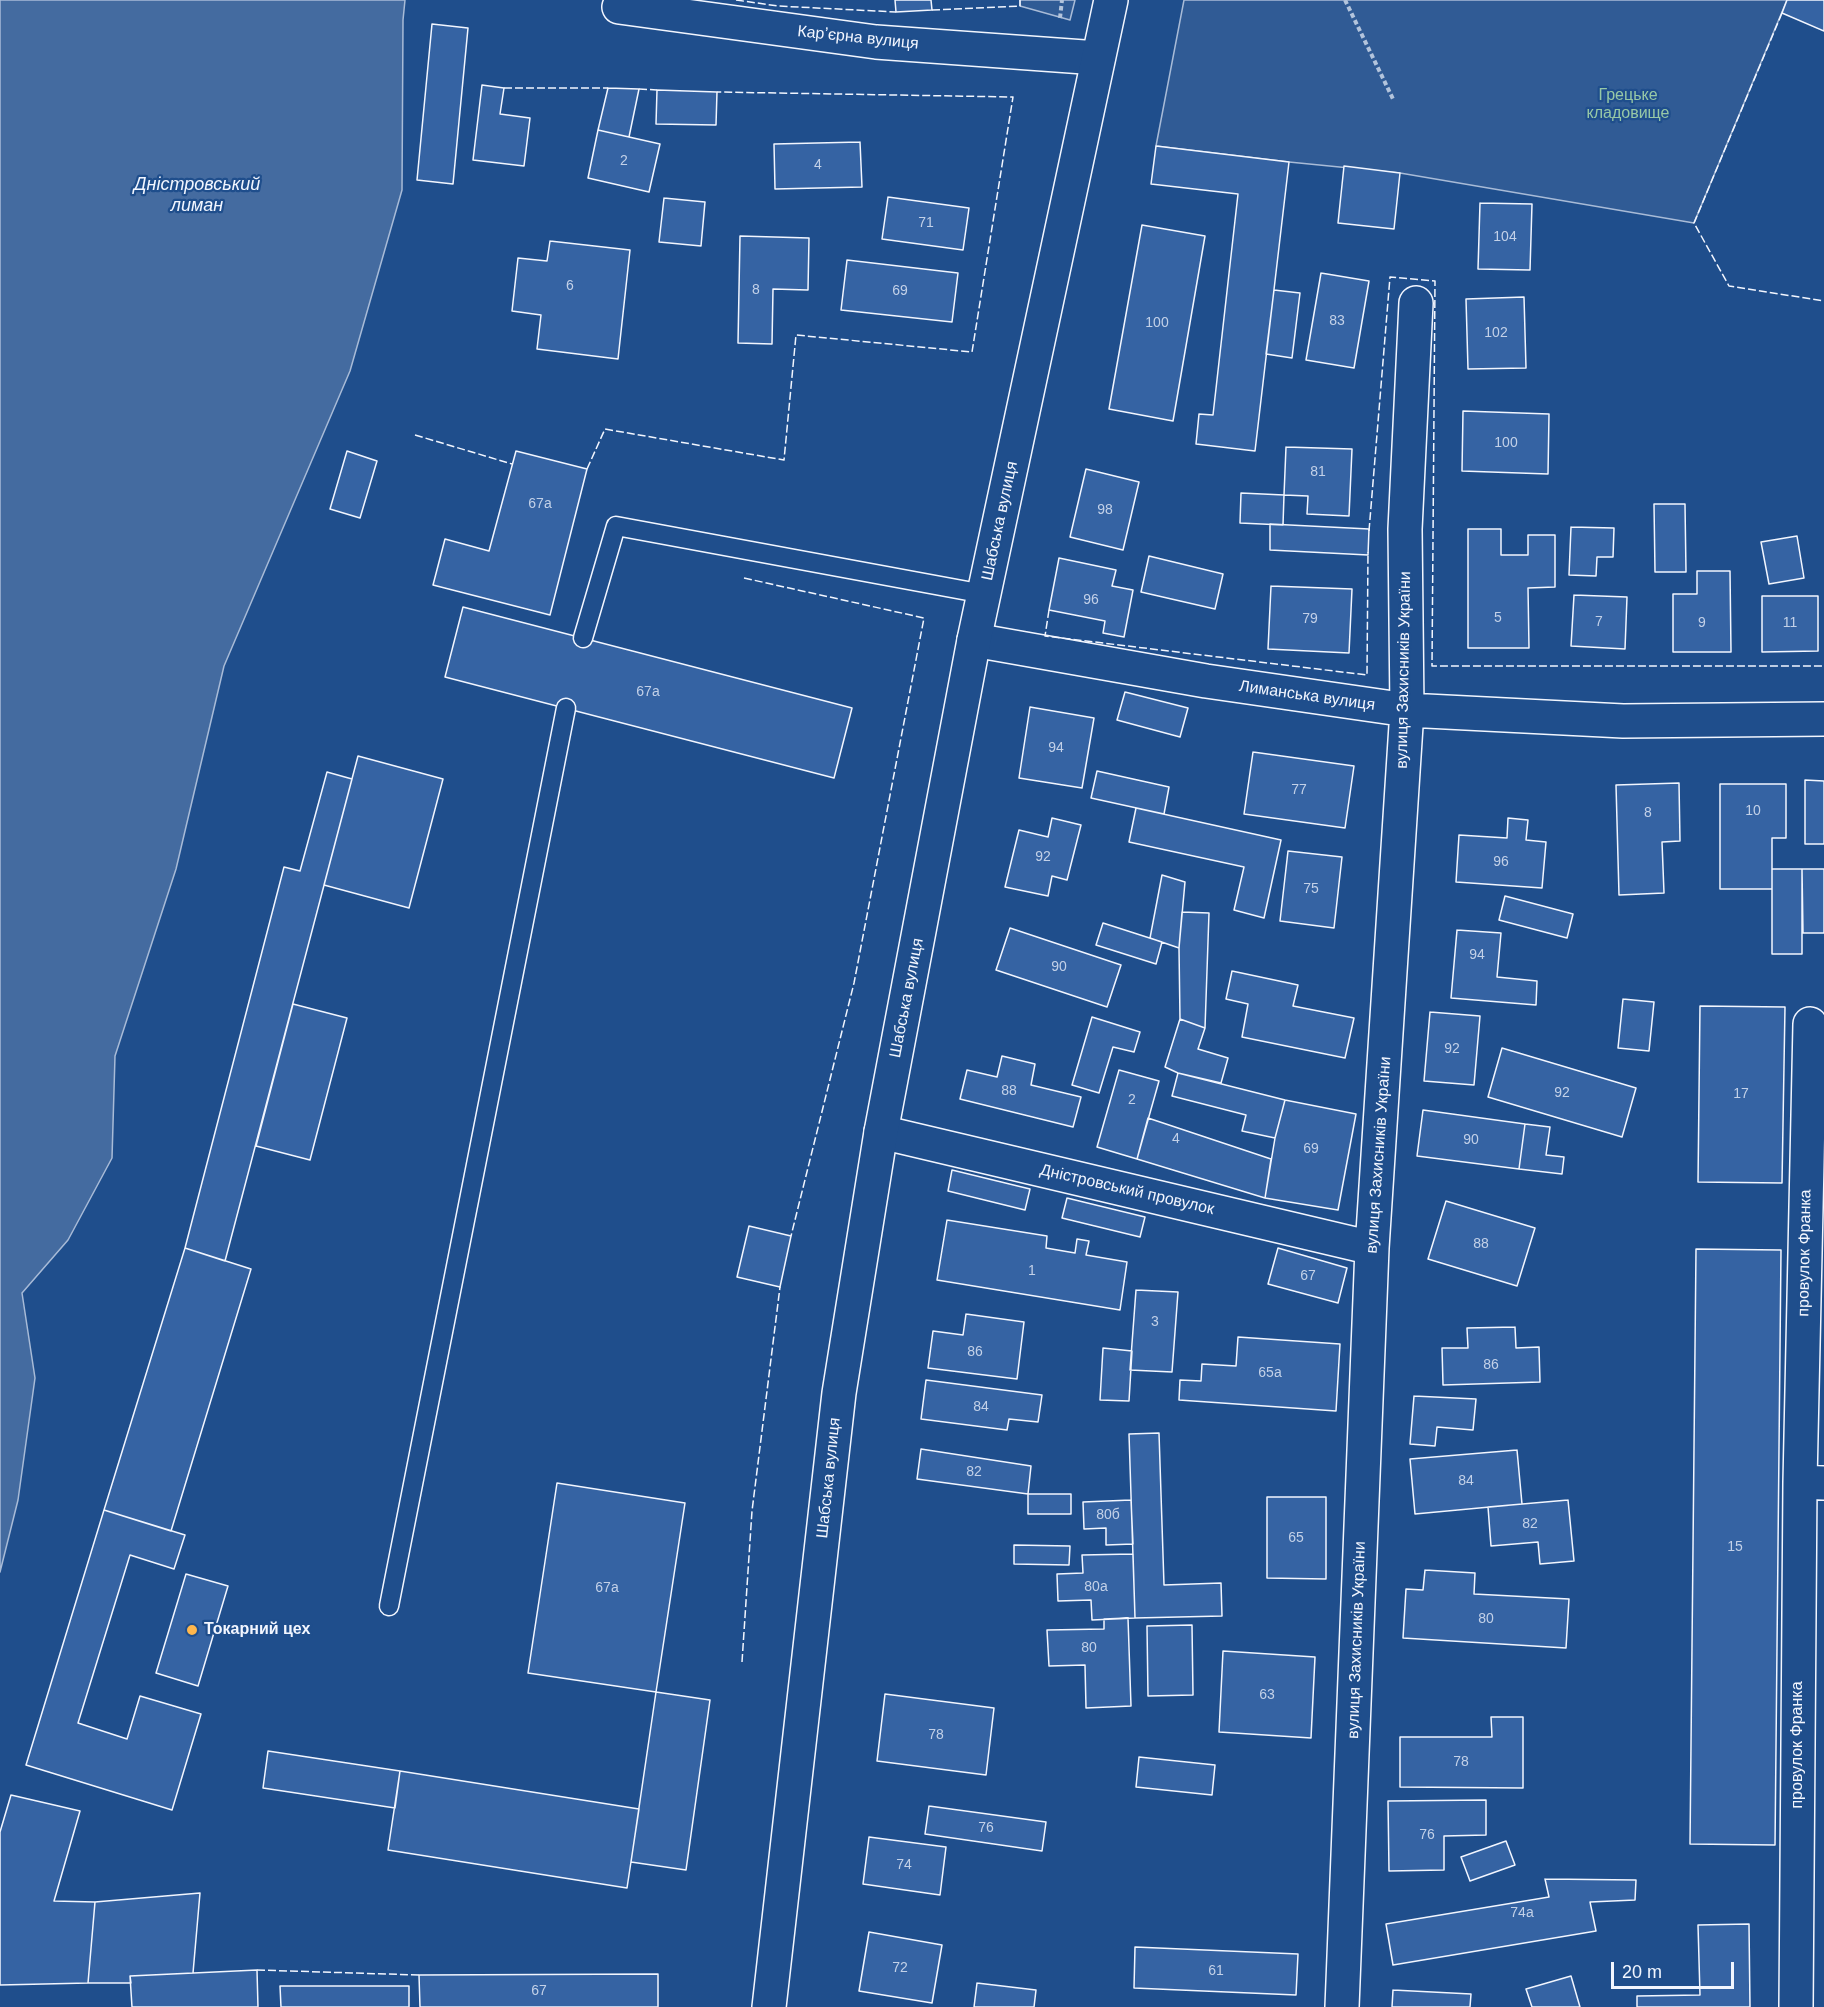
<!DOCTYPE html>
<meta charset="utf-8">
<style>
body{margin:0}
#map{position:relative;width:1824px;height:2007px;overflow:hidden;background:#1f4e8c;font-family:Arial,sans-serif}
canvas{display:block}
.scale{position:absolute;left:1611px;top:1962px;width:123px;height:27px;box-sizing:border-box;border:3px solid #f2f6ff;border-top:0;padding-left:8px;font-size:18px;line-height:21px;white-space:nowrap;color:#f2f6ff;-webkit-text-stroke:4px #1f4e8c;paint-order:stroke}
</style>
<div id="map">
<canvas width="1824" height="2007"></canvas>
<div class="scale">20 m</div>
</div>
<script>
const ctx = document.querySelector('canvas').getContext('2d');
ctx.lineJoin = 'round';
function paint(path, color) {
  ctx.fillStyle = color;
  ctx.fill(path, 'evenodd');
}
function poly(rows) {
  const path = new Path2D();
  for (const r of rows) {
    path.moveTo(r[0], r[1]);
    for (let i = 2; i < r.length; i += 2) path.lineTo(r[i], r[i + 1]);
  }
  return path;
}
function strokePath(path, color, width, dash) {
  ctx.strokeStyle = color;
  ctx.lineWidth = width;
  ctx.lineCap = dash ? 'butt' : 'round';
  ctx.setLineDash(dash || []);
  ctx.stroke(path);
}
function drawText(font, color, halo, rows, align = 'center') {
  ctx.font = font + ' Arial,sans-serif';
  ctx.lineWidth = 4.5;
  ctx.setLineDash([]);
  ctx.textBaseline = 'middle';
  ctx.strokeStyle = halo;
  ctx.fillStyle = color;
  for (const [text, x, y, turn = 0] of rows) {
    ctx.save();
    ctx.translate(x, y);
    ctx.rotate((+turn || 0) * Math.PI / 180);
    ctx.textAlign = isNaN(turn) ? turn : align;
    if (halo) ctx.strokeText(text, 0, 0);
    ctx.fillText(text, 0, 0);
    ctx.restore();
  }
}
const green = poly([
 [1020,0,1075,0,1070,20,1020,6,1020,0],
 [1184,0,1787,0,1694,223,1400,173,1289,162,1156,146,1184,0]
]);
const water = poly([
 [0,0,405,0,403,20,402,190,350,371,224,666,176,869,115,1056,112,1158,68,1240,22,1293,35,1378,18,1500,0,1572,0,0]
]);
const building = poly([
 [895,0,931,0,932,10,896,12,895,0],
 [1787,0,1824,0,1824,31,1782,13,1787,0],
 [432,24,468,28,453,184,417,180,432,24],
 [482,85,504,88,500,114,530,118,524,166,473,160,482,85],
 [608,88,639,89,629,137,598,130,608,88],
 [657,90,717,92,716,125,656,124,657,90],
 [598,130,660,144,649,192,588,178,598,130],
 [860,142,862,187,775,189,774,144,860,142],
 [1156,146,1289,162,1255,451,1196,444,1199,414,1213,415,1238,194,1151,184,1156,146],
 [1344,166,1400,173,1394,229,1338,223,1344,166],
 [888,197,969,208,963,250,882,239,888,197],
 [664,198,705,202,701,246,659,242,664,198],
 [1480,203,1532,204,1530,270,1478,269,1480,203],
 [1142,225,1205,236,1173,421,1109,409,1142,225],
 [740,236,809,238,808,290,773,289,772,344,738,343,740,236],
 [550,241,630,250,618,359,537,349,541,315,512,311,518,258,547,261,550,241],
 [847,260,958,273,952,322,841,310,847,260],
 [1321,273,1369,281,1354,368,1306,360,1321,273],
 [1274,290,1300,293,1292,358,1266,354,1274,290],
 [1524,297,1526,368,1468,369,1466,299,1524,297],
 [1463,411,1549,414,1548,474,1462,471,1463,411],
 [1286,447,1352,449,1349,516,1307,514,1308,496,1284,495,1286,447],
 [347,451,377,461,360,518,330,509,347,451],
 [516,451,587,469,550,615,433,585,445,539,489,551,516,451],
 [1086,469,1139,482,1123,550,1070,537,1086,469],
 [1241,493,1284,495,1283,525,1240,523,1241,493],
 [1654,504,1685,504,1686,572,1655,572,1654,504],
 [1270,524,1369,529,1368,555,1270,550,1270,524],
 [1571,527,1614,528,1613,557,1597,557,1596,576,1569,575,1571,527],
 [1468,529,1501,529,1501,555,1528,555,1528,535,1555,535,1555,587,1528,588,1529,648,1468,648,1468,529],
 [1797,536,1804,578,1769,584,1761,542,1797,536],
 [1149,556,1223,574,1215,609,1141,592,1149,556],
 [1059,558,1116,570,1112,586,1133,590,1124,637,1103,633,1105,621,1049,610,1059,558],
 [1697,571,1730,571,1731,652,1673,652,1673,594,1697,594,1697,571],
 [1271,586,1352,589,1349,653,1268,649,1271,586],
 [1574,595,1627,597,1625,649,1571,646,1574,595],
 [1762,596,1818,596,1818,651,1762,652,1762,596],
 [463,607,852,708,834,778,445,677,463,607],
 [1125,692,1188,708,1180,737,1117,720,1125,692],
 [1030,707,1094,718,1082,788,1019,778,1030,707],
 [1253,752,1354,766,1345,828,1244,814,1253,752],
 [358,756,443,779,409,908,324,885,358,756],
 [1097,771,1169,787,1164,814,1091,798,1097,771],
 [327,772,352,779,225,1261,185,1248,284,867,300,871,327,772],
 [1805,780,1824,781,1824,844,1805,844,1805,780],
 [1679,783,1680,841,1662,842,1664,893,1619,895,1616,785,1679,783],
 [1720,784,1786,784,1786,838,1772,838,1772,889,1720,889,1720,784],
 [1136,808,1281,840,1264,918,1234,910,1244,867,1129,842,1136,808],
 [1052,818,1081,825,1067,880,1052,876,1048,896,1005,887,1019,830,1048,837,1052,818],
 [1508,818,1528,820,1526,840,1546,842,1542,888,1456,882,1459,835,1507,838,1508,818],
 [1288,851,1342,857,1334,928,1280,921,1288,851],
 [1772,869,1802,869,1802,954,1772,954,1772,869],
 [1802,869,1824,869,1824,933,1803,933,1802,869],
 [1162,875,1185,882,1179,948,1150,938,1162,875],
 [1505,896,1573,914,1567,938,1499,920,1505,896],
 [1182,912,1209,913,1205,1028,1180,1019,1179,948,1182,912],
 [1103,923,1162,942,1156,964,1096,945,1103,923],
 [1010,928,1121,965,1107,1007,996,970,1010,928],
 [1457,930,1501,933,1497,977,1537,981,1536,1005,1451,998,1457,930],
 [1232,971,1298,985,1293,1006,1354,1018,1345,1058,1242,1037,1248,1004,1226,999,1232,971],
 [1623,999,1654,1002,1649,1051,1618,1048,1623,999],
 [293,1004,347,1018,310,1160,256,1146,293,1004],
 [1700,1006,1785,1007,1782,1183,1698,1182,1700,1006],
 [1430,1012,1480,1016,1474,1085,1424,1081,1430,1012],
 [1092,1017,1140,1032,1134,1052,1113,1047,1099,1093,1072,1085,1092,1017],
 [1180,1019,1205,1028,1198,1049,1228,1058,1221,1083,1178,1073,1165,1067,1180,1019],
 [1502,1048,1636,1088,1622,1137,1488,1097,1502,1048],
 [1002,1056,1035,1064,1031,1085,1081,1097,1073,1127,960,1099,967,1070,997,1077,1002,1056],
 [1119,1070,1159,1081,1137,1159,1097,1147,1119,1070],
 [1178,1073,1285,1100,1275,1138,1242,1131,1246,1115,1172,1096,1178,1073],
 [1285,1100,1356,1114,1338,1210,1265,1198,1275,1138,1285,1100],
 [1423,1110,1525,1124,1519,1169,1417,1156,1423,1110],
 [1148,1118,1271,1159,1265,1198,1137,1159,1148,1118],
 [1525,1124,1550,1127,1546,1155,1564,1157,1562,1174,1519,1169,1525,1124],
 [952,1170,1030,1189,1025,1210,948,1191,952,1170],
 [1067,1198,1145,1217,1140,1237,1062,1218,1067,1198],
 [1446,1201,1535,1228,1517,1286,1428,1259,1446,1201],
 [947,1220,1047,1236,1046,1248,1075,1253,1077,1239,1089,1241,1086,1255,1127,1262,1120,1310,937,1280,947,1220],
 [749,1226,791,1236,780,1287,737,1277,749,1226],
 [185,1248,251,1269,171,1531,104,1510,185,1248],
 [1278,1248,1347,1268,1338,1303,1268,1284,1278,1248],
 [1696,1249,1781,1250,1775,1845,1690,1844,1696,1249],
 [1136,1290,1178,1292,1172,1372,1130,1370,1136,1290],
 [966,1314,1024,1322,1017,1379,928,1368,933,1331,963,1335,966,1314],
 [1515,1327,1516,1348,1539,1347,1540,1382,1443,1385,1442,1348,1468,1348,1467,1328,1515,1327],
 [1238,1337,1340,1344,1336,1411,1179,1400,1180,1380,1201,1381,1202,1364,1236,1366,1238,1337],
 [1103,1348,1132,1351,1129,1401,1100,1400,1103,1348],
 [926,1380,1042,1395,1038,1422,1009,1419,1007,1430,921,1419,926,1380],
 [1414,1396,1476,1399,1473,1430,1437,1427,1435,1446,1410,1444,1414,1396],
 [1159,1433,1164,1585,1221,1583,1222,1616,1135,1618,1129,1434,1159,1433],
 [921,1449,1031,1466,1028,1494,917,1479,921,1449],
 [1517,1450,1522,1504,1415,1514,1410,1459,1517,1450],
 [557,1483,685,1503,656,1692,528,1673,557,1483],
 [1028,1494,1071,1494,1071,1514,1028,1514,1028,1494],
 [1267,1497,1326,1497,1326,1579,1267,1578,1267,1497],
 [1131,1500,1133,1544,1106,1545,1106,1528,1084,1529,1083,1502,1131,1500],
 [1568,1500,1574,1561,1540,1564,1538,1542,1491,1546,1488,1507,1568,1500],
 [104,1510,185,1535,174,1569,130,1555,78,1723,127,1739,140,1696,201,1714,172,1810,26,1765,104,1510],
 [1014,1545,1070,1546,1069,1565,1014,1564,1014,1545],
 [1133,1554,1135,1618,1092,1620,1091,1600,1058,1601,1057,1574,1083,1573,1082,1555,1133,1554],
 [1425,1570,1475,1573,1474,1594,1569,1599,1566,1648,1403,1638,1406,1589,1423,1590,1425,1570],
 [186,1574,228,1586,198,1686,156,1673,186,1574],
 [1128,1618,1131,1706,1086,1708,1085,1665,1049,1666,1047,1630,1104,1629,1104,1619,1128,1618],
 [1192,1625,1193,1695,1148,1696,1147,1626,1192,1625],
 [1223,1651,1315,1657,1311,1738,1219,1732,1223,1651],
 [656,1692,710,1700,686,1870,631,1862,656,1692],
 [885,1694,994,1708,986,1775,877,1761,885,1694],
 [1491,1717,1523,1717,1523,1788,1400,1787,1400,1737,1492,1737,1491,1717],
 [268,1751,400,1771,395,1808,263,1788,268,1751],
 [1139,1757,1215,1765,1212,1795,1136,1787,1139,1757],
 [400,1771,639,1809,627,1888,388,1850,400,1771],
 [11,1795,80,1811,54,1901,95,1902,88,1983,0,1985,0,1832,11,1795],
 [1486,1800,1486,1835,1444,1836,1444,1870,1389,1871,1388,1801,1486,1800],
 [929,1806,1046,1822,1042,1851,925,1834,929,1806],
 [869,1837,946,1847,940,1895,863,1884,869,1837],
 [1506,1841,1515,1865,1470,1881,1461,1857,1506,1841],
 [1545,1879,1636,1880,1635,1900,1590,1902,1596,1931,1393,1965,1386,1924,1549,1897,1545,1879],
 [200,1893,193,1973,130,1976,131,1983,88,1983,95,1902,200,1893],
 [1749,1924,1750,2007,1637,2007,1637,1996,1700,1995,1698,1925,1749,1924],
 [869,1932,942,1945,932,2003,859,1991,869,1932],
 [1135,1947,1298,1954,1296,1995,1134,1988,1135,1947],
 [257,1970,258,2007,132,2007,130,1976,257,1970],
 [658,1974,658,2007,420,2007,419,1975,658,1974],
 [1571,1976,1580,2007,1532,2007,1526,1989,1571,1976],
 [977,1983,1036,1990,1034,2007,974,2007,977,1983],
 [280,1986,409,1986,409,2007,281,2007,280,1986],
 [1393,1990,1471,1994,1470,2007,1392,2007,1393,1990]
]);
const path = poly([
 [1345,0,1394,101],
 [1060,18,1062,0]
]);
const service = poly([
 [583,638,616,526,984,594],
 [389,1606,566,708]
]);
const minor = poly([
 [619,7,876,42,1098,58],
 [974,640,1206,681,1407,710,1623,721,1824,719],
 [881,1132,1372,1248],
 [1800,1482,1810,1024],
 [1342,2007,1372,1248,1407,710,1405,529,1416,303],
 [1796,2007,1800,1482,1824,1483]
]);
const secondary = poly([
 [769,2007,839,1393,881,1132,974,640,1111,0]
]);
const fence = poly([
 [736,0,778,6,896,12],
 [932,10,1020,6,1020,0],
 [1782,13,1694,223,1729,286,1824,301],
 [504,88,608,88],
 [639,89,657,90],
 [415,435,512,464],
 [587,469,605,429,784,460,796,335,972,352,1013,97,717,92],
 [1369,531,1390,277,1435,281,1432,666,1824,666],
 [744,578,924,618,854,983,791,1236],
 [1049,610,1045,636,1367,675,1368,552],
 [742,1662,752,1511,780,1287],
 [257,1970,419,1975]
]);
const markers = [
 [192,1630,6,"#ffb74d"]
];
const numberNames = [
 ["2",624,161],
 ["4",818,165],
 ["71",926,223],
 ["104",1505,237],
 ["6",570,286],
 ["8",756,290],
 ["69",900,291],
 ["83",1337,321],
 ["100",1157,323],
 ["102",1496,333],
 ["100",1506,443],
 ["81",1318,472],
 ["67а",540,504],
 ["98",1105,510],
 ["96",1091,600],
 ["5",1498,618],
 ["79",1310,619],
 ["7",1599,622],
 ["9",1702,623],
 ["11",1790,623],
 ["67а",648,692],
 ["94",1056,748],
 ["77",1299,790],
 ["10",1753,811],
 ["8",1648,813],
 ["92",1043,857],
 ["96",1501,862],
 ["75",1311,889],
 ["94",1477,955],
 ["90",1059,967],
 ["92",1452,1049],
 ["88",1009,1091],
 ["92",1562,1093],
 ["17",1741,1094],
 ["2",1132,1100],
 ["4",1176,1139],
 ["90",1471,1140],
 ["69",1311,1149],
 ["88",1481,1244],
 ["1",1032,1271],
 ["67",1308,1276],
 ["3",1155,1322],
 ["86",975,1352],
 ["86",1491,1365],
 ["65а",1270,1373],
 ["84",981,1407],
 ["82",974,1472],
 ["84",1466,1481],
 ["80б",1108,1515],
 ["82",1530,1524],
 ["65",1296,1538],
 ["15",1735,1547],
 ["80а",1096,1587],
 ["67а",607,1588],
 ["80",1486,1619],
 ["80",1089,1648],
 ["63",1267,1695],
 ["78",936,1735],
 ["78",1461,1762],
 ["76",986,1828],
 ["76",1427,1835],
 ["74",904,1865],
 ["74а",1522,1913],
 ["72",900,1968],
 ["61",1216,1971],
 ["67",539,1991]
];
const streetNames = [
 ["Карʼєрна вулиця",858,38,6],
 ["Шабська вулиця",1000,521,-78],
 ["вулиця Захисників України",1404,670,-89],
 ["Лиманська вулиця",1307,696,8],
 ["Шабська вулиця",907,998,-79],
 ["вулиця Захисників України",1379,1155,-86],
 ["Дністровський провулок",1127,1190,13],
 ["провулок Франка",1805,1253,-89],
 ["Шабська вулиця",829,1478,-84],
 ["вулиця Захисників України",1357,1640,-88],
 ["провулок Франка",1798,1745,-90]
];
const parkNames = [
 ["Грецьке",1628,96],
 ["кладовище",1628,114]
];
const poiNames = [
 ["Токарний цех",204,1630]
];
const waterNames = [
 ["Дністровський",197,185],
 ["лиман",197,206]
];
paint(green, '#305b95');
strokePath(green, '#a8bbd7', 1.5);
paint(water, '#446ba0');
strokePath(water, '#a8bbd7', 1.5);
paint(building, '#3563a3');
strokePath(building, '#f2f6ff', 1.5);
strokePath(service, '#f2f6ff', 21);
strokePath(minor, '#f2f6ff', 36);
strokePath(secondary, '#f2f6ff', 36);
strokePath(path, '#b3c4dc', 4, [4.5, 3]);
strokePath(service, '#1f4e8c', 18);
strokePath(minor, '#1f4e8c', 33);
strokePath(secondary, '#1f4e8c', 33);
strokePath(fence, '#f2f6ff', 1.5, [8, 3]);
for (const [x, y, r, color] of markers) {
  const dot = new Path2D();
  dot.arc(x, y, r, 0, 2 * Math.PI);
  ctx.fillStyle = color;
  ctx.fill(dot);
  strokePath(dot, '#1f4e8c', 2);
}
drawText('14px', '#c3d1e8', null, numberNames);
drawText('16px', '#f2f6ff', '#1f4e8c', streetNames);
drawText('16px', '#97c8a6', '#1f4e8c', parkNames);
drawText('bold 16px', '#f2f6ff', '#1f4e8c', poiNames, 'left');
drawText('italic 18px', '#f2f6ff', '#1f4e8c', waterNames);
</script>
